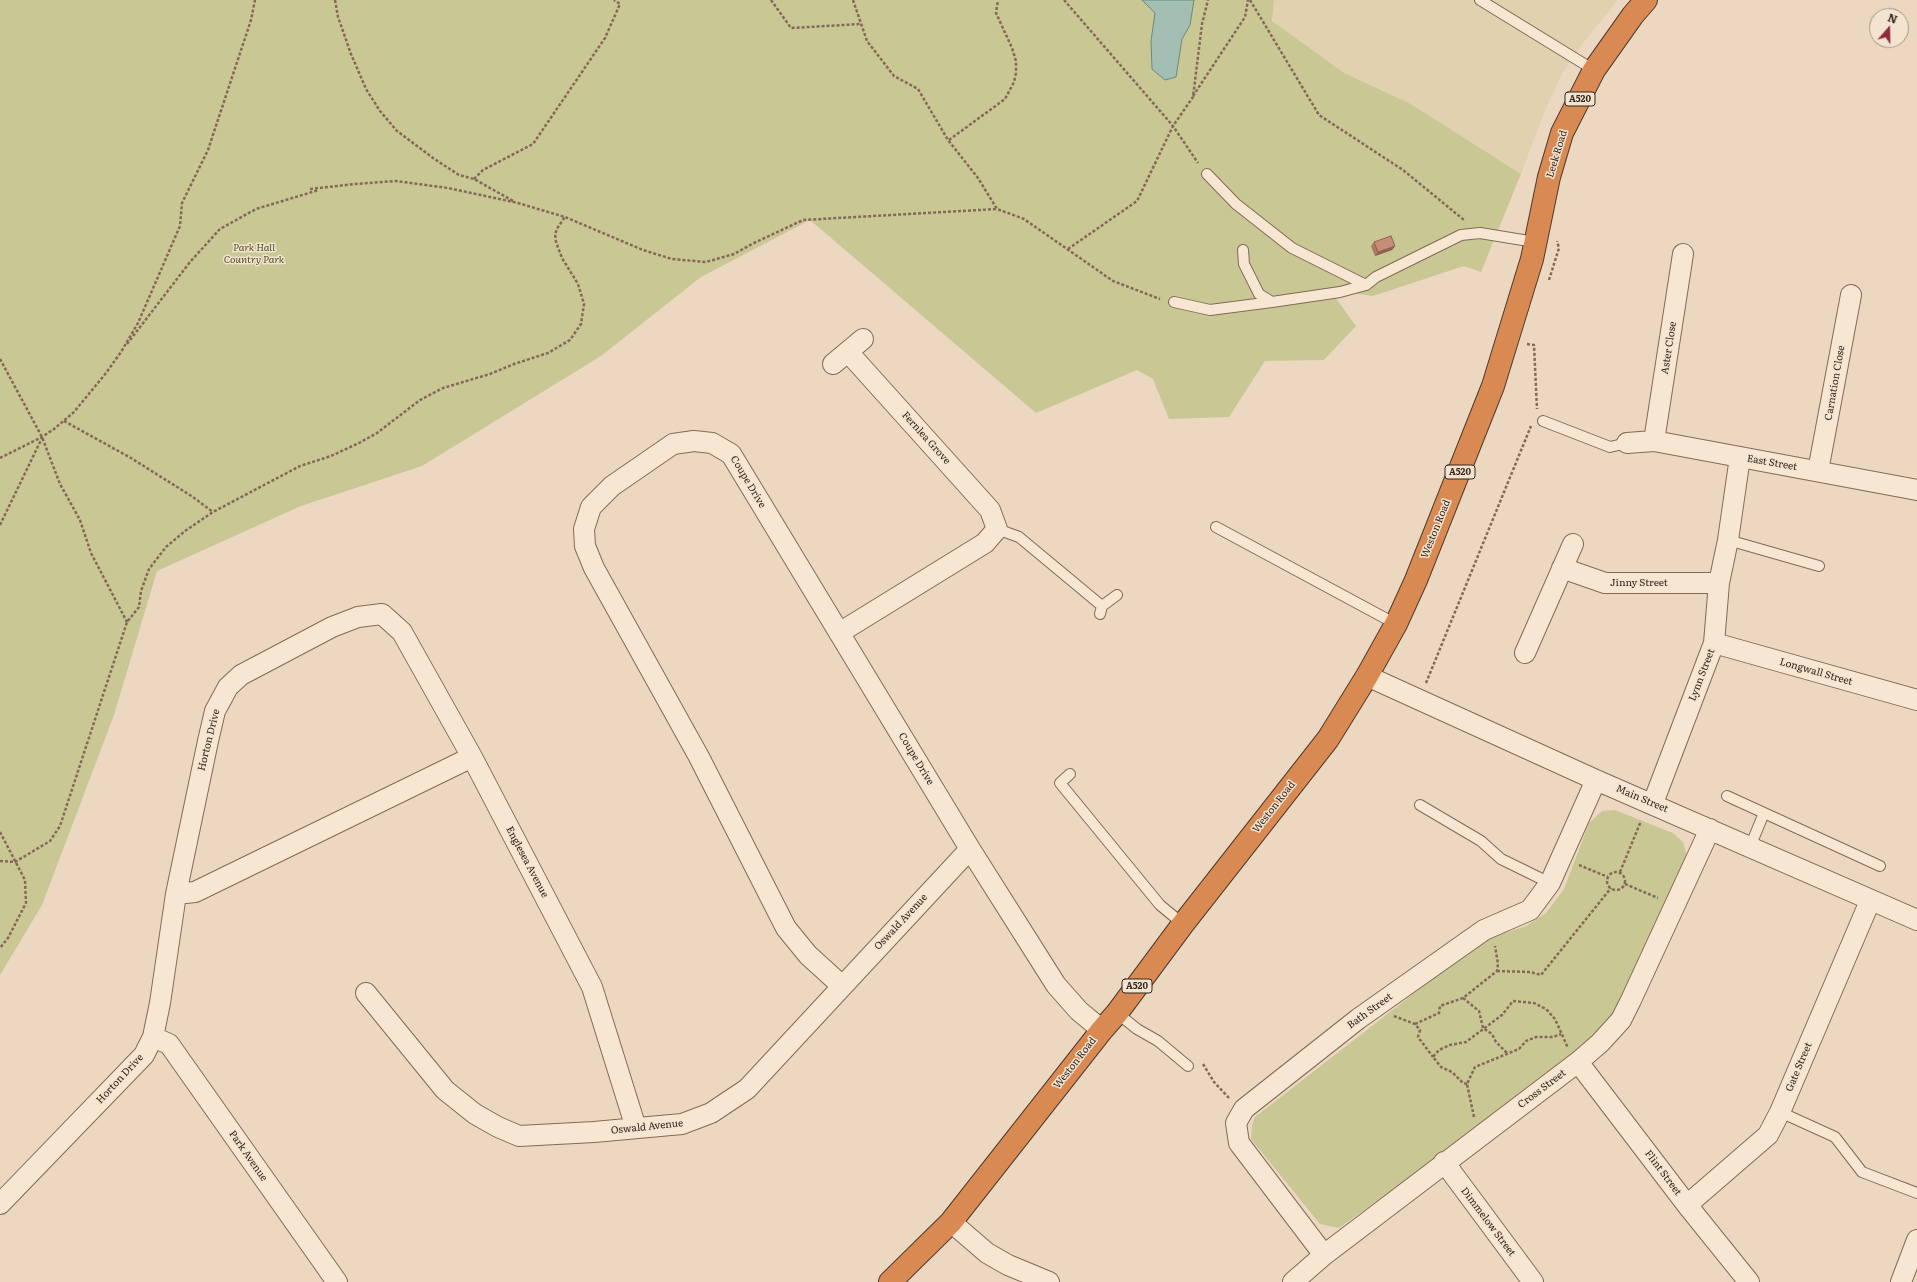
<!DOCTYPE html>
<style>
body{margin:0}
#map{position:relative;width:1917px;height:1282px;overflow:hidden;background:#ecd8c0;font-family:Literata,serif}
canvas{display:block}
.north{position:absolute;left:1869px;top:8px;width:40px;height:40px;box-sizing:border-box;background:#f3e4cf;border:1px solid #a79788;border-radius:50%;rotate:20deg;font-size:11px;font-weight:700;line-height:16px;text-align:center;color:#34241d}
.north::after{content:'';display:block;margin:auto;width:14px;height:18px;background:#902b3b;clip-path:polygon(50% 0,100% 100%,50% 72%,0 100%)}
</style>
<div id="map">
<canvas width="1917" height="1282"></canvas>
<div class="north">N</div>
</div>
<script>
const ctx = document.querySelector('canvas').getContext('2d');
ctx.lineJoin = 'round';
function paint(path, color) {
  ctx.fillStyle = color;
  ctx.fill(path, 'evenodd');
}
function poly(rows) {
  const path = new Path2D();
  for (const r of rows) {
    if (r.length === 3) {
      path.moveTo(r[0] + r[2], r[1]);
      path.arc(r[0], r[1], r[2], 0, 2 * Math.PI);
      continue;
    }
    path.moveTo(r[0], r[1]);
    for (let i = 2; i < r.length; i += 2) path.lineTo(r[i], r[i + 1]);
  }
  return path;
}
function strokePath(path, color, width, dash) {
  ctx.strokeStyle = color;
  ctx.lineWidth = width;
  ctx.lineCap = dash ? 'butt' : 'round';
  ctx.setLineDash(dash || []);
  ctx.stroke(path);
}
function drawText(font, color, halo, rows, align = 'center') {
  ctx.font = font + ' Literata,serif';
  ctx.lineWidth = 3;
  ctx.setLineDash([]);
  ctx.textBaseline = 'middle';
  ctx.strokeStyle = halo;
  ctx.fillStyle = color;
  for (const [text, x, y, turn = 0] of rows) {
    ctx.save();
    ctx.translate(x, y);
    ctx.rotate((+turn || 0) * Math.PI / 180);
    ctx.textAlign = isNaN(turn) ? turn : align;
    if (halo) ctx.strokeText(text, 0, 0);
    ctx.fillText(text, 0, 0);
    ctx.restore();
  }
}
const farmland = poly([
 [1274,0,1618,0,1584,42,1563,72,1545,110,1521,174,1411,104,1271,40]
]);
const green = poly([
 [0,0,1274,0,1272,21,1344,73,1411,104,1521,174,1481,272,1464,266,1373,296,1330,290,1356,326,1324,360,1265,361,1229,417,1169,419,1153,379,1137,370,1036,413,810,220,701,277,601,356,422,466,301,506,157,571,114,715,42,905,0,975],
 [1615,810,1673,833,1683,842,1688,861,1617,1016,1580,1054,1339,1228,1320,1224,1251,1139,1252,1125,1255,1117,1449,966,1487,939,1526,926,1546,913,1564,889,1589,823,1602,811]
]);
const water = poly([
 [1142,0,1194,0,1190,25,1182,39,1176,77,1165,80,1152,69,1151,41,1155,13,1142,0]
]);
const path = poly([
 [335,0,338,17,351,54,366,89,380,111,397,131,433,158,459,175,474,179,515,202],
 [771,0,791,28,861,24],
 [853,0,867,41,894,76,918,89,948,140,978,178,997,209,1024,219,1113,281,1160,299],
 [1064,0,1173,126,1198,163],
 [1250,0,1319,115,1403,170,1464,220],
 [1193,96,1245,17,1248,0],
 [949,140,1005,99,1014,82,1016,73,1016,61,1012,48,996,13,998,0],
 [474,179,483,170,533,144,605,38,620,4,614,0],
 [310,189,355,184,396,181,448,188,518,203,565,217,643,250,672,259,706,262,734,254,754,243,803,220,997,209],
 [1068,249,1137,201,1173,126,1193,97,1202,24,1208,0],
 [1549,280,1559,248,1557,241],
 [127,344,190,262,220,229,256,209,319,190],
 [1527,344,1534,345,1537,409],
 [0,359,42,437,60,484,80,520,91,553,127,622],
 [64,421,131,458,193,497,213,512],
 [0,458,42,437,54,429,74,412,106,373,121,352,138,323,180,226,182,203,208,150,251,20,255,0],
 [0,525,42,438],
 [1426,683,1531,426],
 [0,832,25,880,26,903,8,938,0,948],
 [0,861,15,862,50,841,60,826,127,622,139,607,141,591,149,569,166,547,185,531,213,512,300,466,331,456,359,443,377,433,420,400,443,388,490,374,514,364,548,353,570,340,581,324,584,304,578,284,562,258,556,242,555,234,558,227,565,217],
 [1579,865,1608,877],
 [1620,872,1641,821],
 [1616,881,9],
 [1625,884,1658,898],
 [1497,971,1530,972,1541,975,1611,888],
 [1463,998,1479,1011,1483,1028,1492,1034,1496,1042,1507,1053],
 [1394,1016,1415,1024,1420,1030,1418,1037,1433,1057],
 [1415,1024,1439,1013,1440,1006,1463,998,1497,971,1498,964,1495,946],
 [1203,1064,1214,1082,1229,1098],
 [1467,1084,1463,1083,1452,1072,1441,1067,1433,1057,1439,1050,1450,1045,1466,1042,1502,1015,1513,1001,1534,1003,1546,1009,1555,1019,1568,1048],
 [1474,1117,1467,1084,1475,1067,1519,1049,1526,1041,1536,1037,1553,1037,1561,1034]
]);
const lane = poly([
 [1480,0,1594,70],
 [1207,174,1236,204,1292,248,1366,285],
 [1243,250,1244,264,1259,294,1272,302,1340,292,1366,285,1376,277,1461,235,1480,233,1535,242],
 [1174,302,1210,310,1272,302],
 [1543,421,1610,447,1627,443],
 [1216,527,1396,624],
 [997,529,1019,537,1102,606],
 [1728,540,1819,566],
 [1100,614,1102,606,1117,595],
 [1070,774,1060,783,1160,905,1183,924],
 [1727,796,1880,866],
 [1420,805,1481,841,1501,859,1550,883],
 [1750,847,1764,813],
 [1117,1013,1137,1029,1158,1041,1188,1066],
 [1780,1112,1835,1137,1862,1172,1917,1193]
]);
const street = poly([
 [833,364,863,339],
 [1654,441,1683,254],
 [1627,443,1654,441,1917,490],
 [1818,471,1851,295],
 [1562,568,1605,583,1719,583],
 [839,633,985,543,997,529,990,510,848,352],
 [1714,643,1917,700],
 [1525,653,1573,544],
 [1367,676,1596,780,1917,920],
 [1653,803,1714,643,1719,583,1728,540,1740,457],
 [176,894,195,892,472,757],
 [841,985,808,955,786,928,699,757,594,568,585,546,584,529,591,507,612,486,673,444,694,441,712,443,731,454,970,849,1056,985,1079,1011,1102,1030],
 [366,993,445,1090,475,1114,498,1127,519,1136,594,1132,682,1124,711,1113,747,1089,970,849],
 [153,1037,169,1044,337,1282],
 [1578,1062,1687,1205,1749,1282],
 [1444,1162,1533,1282],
 [0,1204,144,1055,153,1037,160,1003,176,894,208,741,215,711,228,687,241,675,332,627,358,617,382,614,402,632,472,757,592,987,636,1128],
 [1687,1205,1768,1135,1780,1112,1870,901],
 [951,1222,987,1253,1008,1265,1049,1282],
 [1324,1255,1239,1143,1236,1123,1244,1109,1358,1019,1484,930,1530,910,1550,883,1596,780],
 [1293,1282,1324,1255,1578,1062,1600,1043,1621,1020,1631,1000,1710,829],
 [1901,1282,1917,1240]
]);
const highway = poly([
 [890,1282,951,1222,1102,1030,1117,1013,1183,924,1328,739,1367,676,1396,624,1416,580,1493,386,1532,259,1549,177,1562,133,1594,70,1633,15,1646,0]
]);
const wall = poly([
 [1374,242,1395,246,1392,250,1375,256,1371,246]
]);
const shadedWall = poly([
 [1395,246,1392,250,1375,256,1378,252]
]);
const building = poly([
 [1391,236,1395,246,1378,252,1374,242,1391,236]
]);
const shields = [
 [1580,99,30],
 [1460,472,30],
 [1137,986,30]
];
const shieldNames = [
 ["A520",1580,99],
 ["A520",1460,472],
 ["A520",1137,986]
];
const streetNames = [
 ["Leek Road",1557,154,-73],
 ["Aster Close",1669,348,-81],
 ["Carnation Close",1835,383,-80],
 ["Fernlea Grove",926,438,48],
 ["East Street",1772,463,10],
 ["Coupe Drive",748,482,59],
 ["Weston Road",1436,529,-68],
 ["Jinny Street",1639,583],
 ["Longwall Street",1816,672,16],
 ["Lynn Street",1702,675,-69],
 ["Horton Drive",209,740,-76],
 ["Coupe Drive",916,759,59],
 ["Main Street",1642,799,23],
 ["Weston Road",1274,807,-52],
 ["Englesea Avenue",527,862,62],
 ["Oswald Avenue",901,922,-47],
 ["Bath Street",1370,1011,-36],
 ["Weston Road",1075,1063,-52],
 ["Gate Street",1799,1067,-67],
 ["Horton Drive",120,1079,-47],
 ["Cross Street",1542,1089,-37],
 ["Oswald Avenue",647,1127,-6],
 ["Park Avenue",248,1156,55],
 ["Flint Street",1663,1173,53],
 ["Dimmelow Street",1488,1222,53]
];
const parkNames = [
 ["Park Hall",254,248],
 ["Country Park",254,260]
];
paint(farmland, '#e1d1ae');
paint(green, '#c9c794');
paint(water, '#a3beb2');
strokePath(water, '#6a8b7e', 1);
strokePath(lane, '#846959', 12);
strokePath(street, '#846959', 22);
strokePath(highway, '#51392d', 24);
strokePath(path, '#846959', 2.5, [3, 2]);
strokePath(lane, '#f7e7d2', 10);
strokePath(street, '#f7e7d2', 20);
strokePath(highway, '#d98a52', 22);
paint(wall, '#ac7966');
paint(shadedWall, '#8c6353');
paint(building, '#c88d77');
strokePath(building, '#8c6353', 1);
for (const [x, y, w] of shields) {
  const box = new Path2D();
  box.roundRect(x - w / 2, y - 7, w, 14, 3);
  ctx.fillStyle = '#f3e4cf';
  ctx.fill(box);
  strokePath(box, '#34241d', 1);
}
drawText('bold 9px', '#34241d', null, shieldNames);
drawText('10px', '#34241d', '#f3e4cf', streetNames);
drawText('italic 10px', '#4b4f24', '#f3e4cf', parkNames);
</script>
